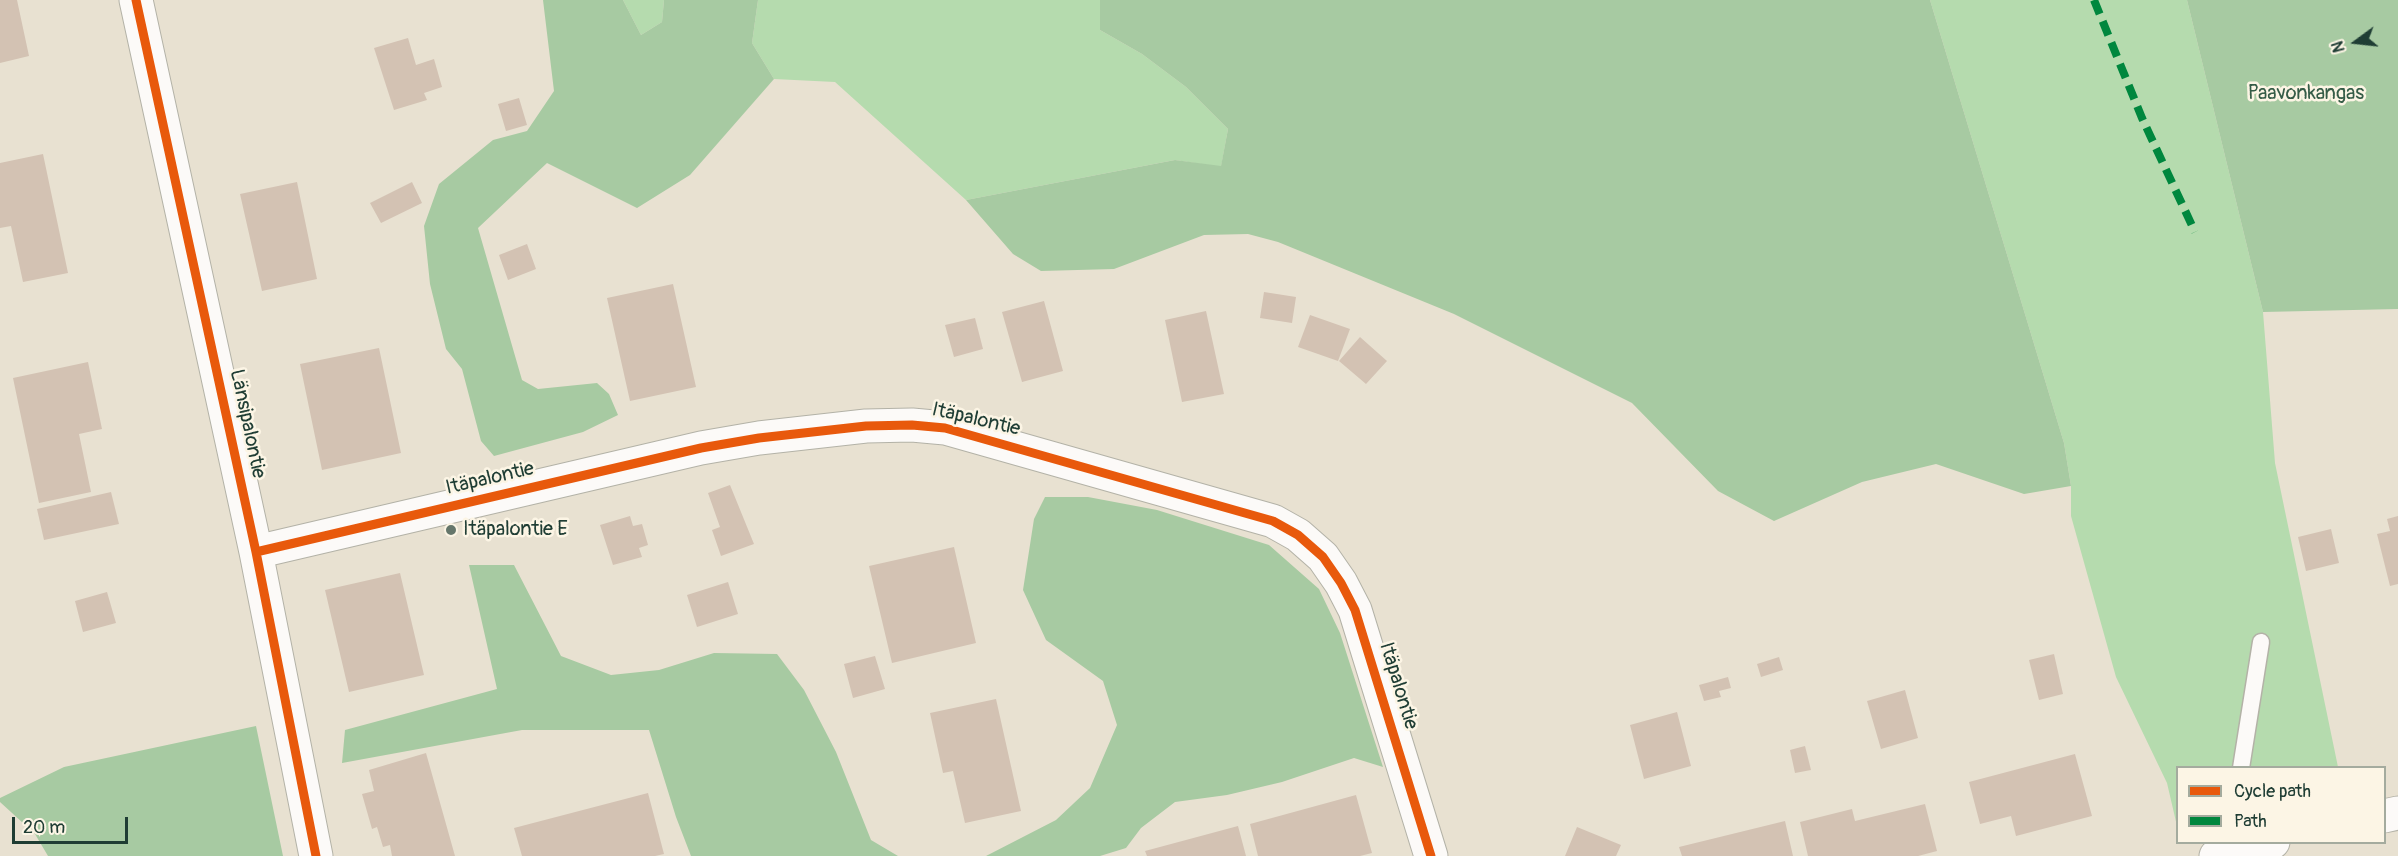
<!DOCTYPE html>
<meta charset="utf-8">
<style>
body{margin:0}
#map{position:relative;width:2398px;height:856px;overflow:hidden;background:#e8e1d1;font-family:Pangolin,sans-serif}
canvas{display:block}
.legend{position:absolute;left:2176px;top:766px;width:210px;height:78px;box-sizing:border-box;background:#fcf5e5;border:2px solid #a4ab9e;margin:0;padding:8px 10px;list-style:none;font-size:18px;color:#1f3d34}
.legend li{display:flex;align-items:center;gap:12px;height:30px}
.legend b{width:30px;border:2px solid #a4ab9e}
.north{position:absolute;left:2326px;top:12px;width:60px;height:60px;-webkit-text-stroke:4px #fcf5e5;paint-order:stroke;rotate:255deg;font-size:16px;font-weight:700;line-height:24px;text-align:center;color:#1f3d34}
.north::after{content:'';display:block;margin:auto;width:21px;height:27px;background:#1f3d34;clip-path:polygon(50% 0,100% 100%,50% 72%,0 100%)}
.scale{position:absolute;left:12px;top:817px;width:116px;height:27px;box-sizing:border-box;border:3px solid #1f3d34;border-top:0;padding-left:8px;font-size:18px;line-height:21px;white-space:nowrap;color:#1f3d34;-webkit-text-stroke:4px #fcf5e5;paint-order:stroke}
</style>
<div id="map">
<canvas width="2398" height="856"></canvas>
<ul class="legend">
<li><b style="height:8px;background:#e8590c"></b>Cycle path</li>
<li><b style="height:8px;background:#00873e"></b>Path</li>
</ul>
<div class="north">N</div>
<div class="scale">20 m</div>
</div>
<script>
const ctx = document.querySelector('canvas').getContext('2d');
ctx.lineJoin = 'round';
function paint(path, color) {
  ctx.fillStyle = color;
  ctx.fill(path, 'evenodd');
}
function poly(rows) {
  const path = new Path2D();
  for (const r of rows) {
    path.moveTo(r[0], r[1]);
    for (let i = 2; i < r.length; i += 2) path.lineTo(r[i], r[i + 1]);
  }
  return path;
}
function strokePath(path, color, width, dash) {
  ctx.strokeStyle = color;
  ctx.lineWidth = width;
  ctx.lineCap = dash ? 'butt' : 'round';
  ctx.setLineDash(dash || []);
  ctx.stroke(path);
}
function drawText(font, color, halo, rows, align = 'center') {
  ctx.font = font + ' Pangolin,sans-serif';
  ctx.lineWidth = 5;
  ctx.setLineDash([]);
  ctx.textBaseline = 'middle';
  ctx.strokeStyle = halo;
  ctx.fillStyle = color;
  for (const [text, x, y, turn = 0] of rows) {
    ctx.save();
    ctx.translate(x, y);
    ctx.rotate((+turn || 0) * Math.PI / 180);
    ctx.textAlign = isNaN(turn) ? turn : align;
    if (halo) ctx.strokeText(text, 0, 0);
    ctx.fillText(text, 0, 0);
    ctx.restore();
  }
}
const green = poly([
 [623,0,664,0,662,22,641,35],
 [758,0,1100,0,1100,30,1142,54,1186,87,1228,129,1221,167,1175,160,966,200,835,82,774,79,752,43],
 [1930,0,2187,0,2263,312,2275,463,2338,767,2178,768,2177,826,2167,783,2116,677,2071,516,2071,486,2064,443]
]);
const forest = poly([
 [543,0,623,0,641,35,662,22,664,0,758,0,752,43,774,79,690,175,637,208,547,163,478,228,522,380,538,389,597,383,609,394,618,415,583,432,494,456,481,441,462,369,446,349,430,284,424,226,439,184,493,140,527,131,554,91],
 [1100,0,1930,0,2064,443,2071,486,2024,494,1936,464,1862,482,1774,521,1718,491,1632,403,1454,314,1278,242,1248,234,1204,235,1114,269,1041,271,1013,254,966,200,1175,160,1221,166,1228,129,1186,87,1142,54,1100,30],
 [2187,0,2398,0,2398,309,2263,312],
 [1045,497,1088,497,1157,510,1269,545,1319,589,1340,633,1383,767,1354,758,1282,782,1227,795,1175,802,1141,828,1126,848,1100,856,986,856,1056,820,1090,788,1117,725,1103,681,1046,640,1023,590,1034,519],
 [469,565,514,565,561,656,611,675,659,670,714,653,777,654,804,690,836,752,871,840,898,856,691,856,676,817,649,730,522,730,342,763,345,730,497,689],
 [256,726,283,856,48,856,35,834,0,802,0,798,64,767]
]);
const building = poly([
 [0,0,17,0,29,56,0,63],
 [408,38,416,65,434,59,442,87,424,93,427,100,394,110,374,48],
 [519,98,527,125,506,131,498,104],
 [43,154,68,273,23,282,11,226,0,228,0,163],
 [297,182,317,279,262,291,240,194],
 [412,182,422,203,381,223,370,203],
 [527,244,536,269,508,280,499,255],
 [673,284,696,387,630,401,607,298],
 [1264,292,1296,297,1292,323,1260,318],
 [1044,301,1063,371,1022,382,1002,312],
 [1206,311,1224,394,1182,402,1165,320],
 [1310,315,1350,329,1338,361,1298,347],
 [975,318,983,349,954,357,945,325],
 [1360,337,1387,361,1366,384,1339,361],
 [379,348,401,453,322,470,300,364],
 [88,362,102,429,79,434,91,492,39,503,13,378],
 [730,485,754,544,721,556,712,530,720,527,708,493],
 [111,492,119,524,44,540,37,509],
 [630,516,633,526,642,524,648,545,639,548,642,557,613,565,600,525],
 [2398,516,2398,584,2390,586,2377,534,2390,531,2387,519],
 [2331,529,2339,563,2306,571,2298,537],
 [954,547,976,643,892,663,869,566],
 [400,573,424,675,349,692,325,590],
 [728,582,738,614,697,627,687,595],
 [107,592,116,623,83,632,75,601],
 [2054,654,2063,694,2039,700,2029,660],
 [875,656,885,689,853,698,844,664],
 [1779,657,1783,670,1761,677,1757,664],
 [1728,677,1731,688,1719,691,1721,697,1704,701,1699,685],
 [1905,690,1918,738,1881,749,1867,701],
 [996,699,1021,811,965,823,953,771,943,773,930,713],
 [1677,712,1691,766,1644,779,1630,725],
 [1805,746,1811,770,1795,773,1790,750],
 [426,753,455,856,392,856,390,845,383,847,377,827,372,829,362,794,374,791,369,770],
 [2075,754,2092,816,2016,836,2011,816,1980,824,1969,782],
 [648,793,664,854,655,856,522,856,514,828],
 [1356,795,1372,853,1360,856,1258,856,1250,824],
 [1925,804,1937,851,1918,856,1808,856,1800,822,1852,809,1855,821],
 [1785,821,1793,856,1682,856,1679,847],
 [1238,826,1246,856,1147,856,1145,851],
 [1577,827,1621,845,1616,856,1565,856]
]);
const service = poly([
 [2241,768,2261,642]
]);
const minor = poly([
 [136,0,256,552,316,856],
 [256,552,701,448,759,438,866,426,912,425,945,428,1273,521,1298,535,1323,557,1341,583,1355,610,1431,856],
 [2384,816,2398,813],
 [2216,856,2273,842]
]);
const quiet = poly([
 [2094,0,2142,118,2195,232]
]);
const cycleway = poly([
 [136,0,256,552,316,856],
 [256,552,701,448,759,438,866,426,912,425,945,428,1273,521,1298,535,1323,557,1341,583,1355,610,1431,856]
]);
const markers = [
 [451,530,6,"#65766b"]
];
const parkNames = [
 ["Paavonkangas",2306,94]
];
const streetNames = [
 ["Itäpalontie",976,420,13],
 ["Länsipalontie",247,424,78],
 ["Itäpalontie",490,479,-13],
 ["Itäpalontie",1398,686,73]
];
const poiNames = [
 ["Itäpalontie E",463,530]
];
paint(green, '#b5dbae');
paint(forest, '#a7caa2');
paint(building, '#d3c2b3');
strokePath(service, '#b3b2a7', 19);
strokePath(minor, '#b3b2a7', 35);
strokePath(service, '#fcfaf8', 16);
strokePath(minor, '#fcfaf8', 33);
strokePath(quiet, '#00873e', 8, [15, 8]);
strokePath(cycleway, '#e8590c', 9);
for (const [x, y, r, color] of markers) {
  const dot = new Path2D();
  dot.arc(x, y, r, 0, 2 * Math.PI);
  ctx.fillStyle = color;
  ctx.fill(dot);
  strokePath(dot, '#fcf5e5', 2);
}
drawText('20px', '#355c47', '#fcf5e5', parkNames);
drawText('20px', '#1f3d34', '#fcf5e5', streetNames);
drawText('20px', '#1f3d34', '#fcf5e5', poiNames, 'left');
</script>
